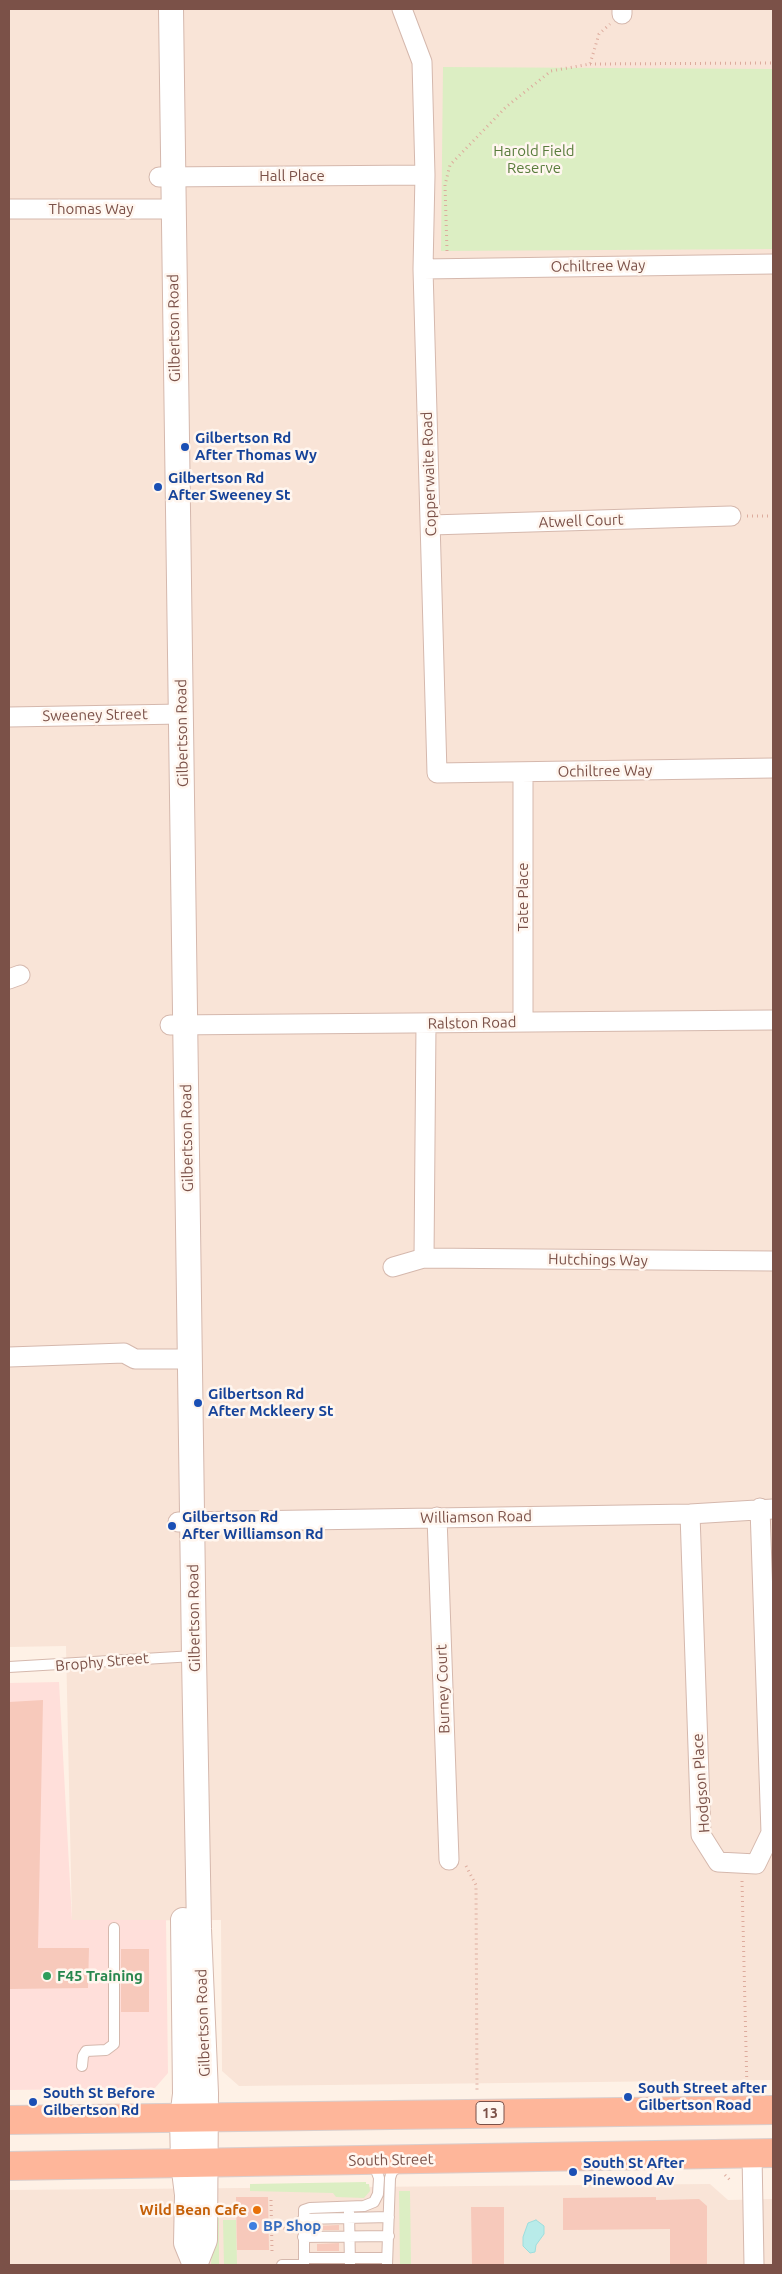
<!DOCTYPE html>
<style>
body{margin:0}
#map{position:relative;width:782px;height:2274px;overflow:hidden;background:#fef1e6;font-family:Ubuntu,sans-serif}
canvas{display:block}
.frame{position:absolute;inset:0;border:10px solid #7b5148;pointer-events:none}
</style>
<div id="map">
<canvas width="782" height="2274"></canvas>
<div class="frame"></div>
</div>
<script>
const ctx = document.querySelector('canvas').getContext('2d');
ctx.lineJoin = 'round';
function paint(path, color) {
  ctx.fillStyle = color;
  ctx.fill(path, 'evenodd');
}
function poly(rows) {
  const path = new Path2D();
  for (const r of rows) {
    path.moveTo(r[0], r[1]);
    for (let i = 2; i < r.length; i += 2) path.lineTo(r[i], r[i + 1]);
  }
  return path;
}
function strokePath(path, color, width, dash) {
  ctx.strokeStyle = color;
  ctx.lineWidth = width;
  ctx.lineCap = dash ? 'butt' : 'round';
  ctx.setLineDash(dash || []);
  ctx.stroke(path);
}
function drawText(font, color, halo, rows, align = 'center') {
  ctx.font = font + ' Ubuntu,sans-serif';
  ctx.lineWidth = 5;
  ctx.setLineDash([]);
  ctx.textBaseline = 'middle';
  ctx.strokeStyle = halo;
  ctx.fillStyle = color;
  for (const [text, x, y, turn = 0] of rows) {
    ctx.save();
    ctx.translate(x, y);
    ctx.rotate((+turn || 0) * Math.PI / 180);
    ctx.textAlign = isNaN(turn) ? turn : align;
    if (halo) ctx.strokeText(text, 0, 0);
    ctx.fillText(text, 0, 0);
    ctx.restore();
  }
}
const residential = poly([
 [9,9,773,9,773,2080,239,2086,222,2071,221,1920,72,1921,66,1646,9,1647],
 [710,2184,728,2200,773,2199,773,2265,9,2265,9,2190]
]);
const commercial = poly([
 [59,1682,72,1920,166,1920,168,2073,155,2088,9,2090,9,1683]
]);
const green = poly([
 [443,67,773,69,773,249,441,251],
 [366,2182,366,2184,369,2184,370,2191,364,2198,336,2197,333,2193,250,2191,250,2184],
 [399,2191,410,2191,411,2264,400,2265],
 [214,2215,219,2215,219,2265,211,2265],
 [223,2220,236,2220,237,2265,224,2265]
]);
const water = poly([
 [536,2220,544,2226,544,2234,536,2245,535,2252,530,2253,523,2246,523,2237,528,2223,536,2220]
]);
const building = poly([
 [43,1700,38,1948,89,1948,88,1988,9,1989,9,1950,10,1950,9,1702],
 [121,1949,149,1949,149,2012,121,2012],
 [236,2197,268,2197,269,2250,237,2250],
 [656,2197,656,2200,699,2199,707,2206,707,2265,670,2265,670,2229,563,2230,563,2198],
 [471,2207,504,2207,504,2265,472,2265],
 [339,2225,339,2230,317,2230,317,2226],
 [339,2243,339,2251,317,2251,317,2244]
]);
const path = poly([
 [590,64,773,63],
 [447,251,445,185,450,165,506,107,551,71,590,64,599,34,610,24],
 [747,516,773,516],
 [466,1866,476,1885,477,2092],
 [742,1881,747,2090],
 [725,2175,732,2182],
 [271,2200,272,2251],
 [269,2231,274,2229,293,2228]
]);
const service = poly([
 [9,1667,194,1656],
 [82,2066,83,2056,86,2051,106,2050,114,2044,114,1928],
 [349,2212,350,2265],
 [303,2219,389,2217],
 [303,2237,389,2236],
 [304,2258,387,2258],
 [282,2265,304,2265],
 [304,2265,304,2210,310,2208,364,2206,374,2202,378,2194,379,2178,376,2170,370,2166],
 [387,2265,390,2178,392,2172,401,2164]
]);
const minor = poly([
 [402,9,422,62,425,175,423,269,437,773,773,768],
 [622,9,622,14],
 [159,177,425,175],
 [9,209,172,209],
 [423,269,773,264],
 [431,525,731,516],
 [9,717,182,714],
 [523,773,523,1022],
 [9,979,20,975],
 [170,1025,773,1020],
 [424,1258,426,1024],
 [393,1267,424,1258,773,1261],
 [9,1357,124,1353,135,1359,191,1359],
 [690,1514,701,1835,718,1862,756,1864,771,1833,760,1508],
 [437,1517,449,1860],
 [178,1522,690,1514,773,1509],
 [752,2154,754,2265]
]);
const tertiary = poly([
 [171,9,194,1656,199,1929,206,2093,205,2240,195,2265],
 [183,1920,185,2094,182,2118,183,2163,187,2195,186,2243,195,2265]
]);
const trunk = poly([
 [9,2120,773,2110],
 [9,2166,773,2153]
]);
const markers = [
 [185,447,5,"#1a4fb4"],
 [158,487,5,"#1a4fb4"],
 [198,1403,5,"#1a4fb4"],
 [172,1526,5,"#1a4fb4"],
 [47,1976,5,"#2e9e5b"],
 [628,2097,5,"#1a4fb4"],
 [33,2102,5,"#1a4fb4"],
 [573,2172,5,"#1a4fb4"],
 [257,2210,5,"#e8710a"],
 [253,2226,5,"#3f7fe0"]
];
const shields = [
 [490,2113,28]
];
const shieldNames = [
 ["13",490,2113]
];
const parkNames = [
 ["Harold Field",534,151],
 ["Reserve",534,168]
];
const streetNames = [
 ["Hall Place",292,176],
 ["Thomas Way",91,209],
 ["Ochiltree Way",598,266,-1],
 ["Gilbertson Road",174,328,-91],
 ["Copperwaite Road",429,474,-92],
 ["Atwell Court",581,521,-2],
 ["Sweeney Street",95,715,-1],
 ["Gilbertson Road",182,733,-91],
 ["Ochiltree Way",605,771,-1],
 ["Tate Place",523,897,-90],
 ["Ralston Road",472,1023,-1],
 ["Gilbertson Road",187,1138,-91],
 ["Hutchings Way",598,1260,1],
 ["Williamson Road",476,1517,-1],
 ["Gilbertson Road",194,1618,-91],
 ["Brophy Street",102,1662,-5],
 ["Burney Court",443,1689,-92],
 ["Hodgson Place",701,1783,-94],
 ["Gilbertson Road",203,2023,-92],
 ["South Street",391,2160,-1]
];
const transitNames = [
 ["Gilbertson Rd",195,438],
 ["After Thomas Wy",195,455],
 ["Gilbertson Rd",168,478],
 ["After Sweeney St",168,495],
 ["Gilbertson Rd",208,1394],
 ["After Mckleery St",208,1411],
 ["Gilbertson Rd",182,1517],
 ["After Williamson Rd",182,1534],
 ["South Street after",638,2088],
 ["Gilbertson Road",638,2105],
 ["South St Before",43,2093],
 ["Gilbertson Rd",43,2110],
 ["South St After",583,2163],
 ["Pinewood Av",583,2180]
];
const leisureNames = [
 ["F45 Training",57,1976]
];
const foodNames = [
 ["Wild Bean Cafe",247,2210]
];
const shopNames = [
 ["BP Shop",263,2226]
];
paint(residential, '#f9e4d7');
paint(commercial, '#ffdfda');
paint(green, '#dceec3');
paint(water, '#b8ebe9');
strokePath(water, '#9ddedd', 1);
paint(building, '#f7c9bb');
strokePath(service, '#d5b8ad', 12);
strokePath(minor, '#d5b8ad', 21);
strokePath(tertiary, '#d5b8ad', 26);
strokePath(trunk, '#dacecc', 30);
strokePath(path, '#ddab9d', 3, [1, 4]);
strokePath(service, '#fff', 10);
strokePath(minor, '#fff', 19);
strokePath(tertiary, '#fff', 24);
strokePath(trunk, '#feb69a', 28);
for (const [x, y, r, color] of markers) {
  const dot = new Path2D();
  dot.arc(x, y, r, 0, 2 * Math.PI);
  ctx.fillStyle = color;
  ctx.fill(dot);
  strokePath(dot, '#fff6ef', 2);
}
for (const [x, y, w] of shields) {
  const box = new Path2D();
  box.roundRect(x - w / 2, y - 11.5, w, 23, 4);
  ctx.fillStyle = '#fff6ef';
  ctx.fill(box);
  strokePath(box, '#7b5148', 1);
}
drawText('bold 14px', '#7b5148', null, shieldNames);
drawText('15px', '#597c3c', '#fff6ef', parkNames);
drawText('15px', '#7b5148', '#fff6ef', streetNames);
drawText('bold 15px', '#164399', '#fff6ef', transitNames, 'left');
drawText('bold 15px', '#27864d', '#fff6ef', leisureNames, 'left');
drawText('bold 15px', '#c56008', '#fff6ef', foodNames, 'right');
drawText('bold 15px', '#366cbe', '#fff6ef', shopNames, 'left');
</script>
